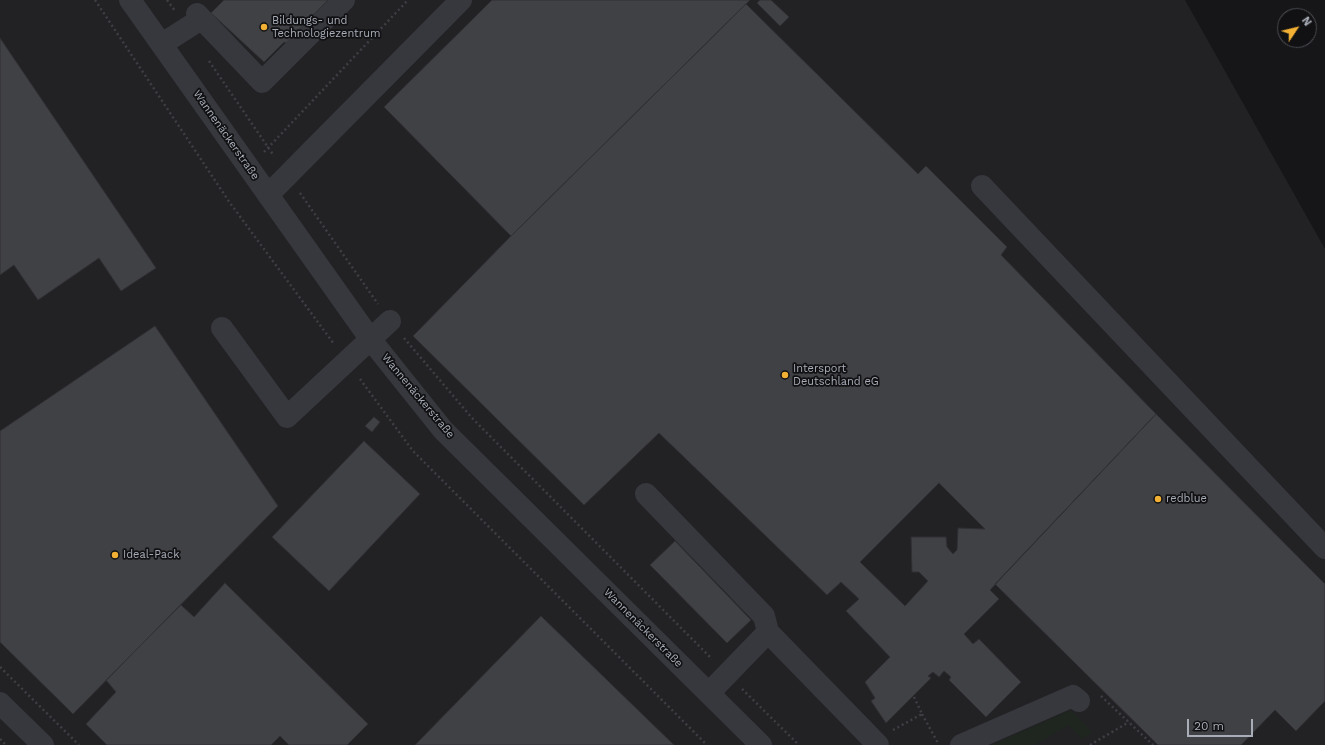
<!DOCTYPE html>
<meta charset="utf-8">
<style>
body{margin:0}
#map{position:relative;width:1325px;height:745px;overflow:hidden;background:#161618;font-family:"Work Sans",sans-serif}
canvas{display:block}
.north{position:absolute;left:1277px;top:8px;width:40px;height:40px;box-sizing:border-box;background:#111113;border:1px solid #4d4f55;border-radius:50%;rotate:55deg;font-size:11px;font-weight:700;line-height:16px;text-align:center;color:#a8adb8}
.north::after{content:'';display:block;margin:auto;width:14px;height:18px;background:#f2b134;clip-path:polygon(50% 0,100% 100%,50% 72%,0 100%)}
.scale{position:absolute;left:1187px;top:719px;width:66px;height:18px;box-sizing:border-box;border:2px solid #a8adb8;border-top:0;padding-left:5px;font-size:12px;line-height:14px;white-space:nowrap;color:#a8adb8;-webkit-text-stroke:3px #111113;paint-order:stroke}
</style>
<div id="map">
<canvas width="1325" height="745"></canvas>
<div class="north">N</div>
<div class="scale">20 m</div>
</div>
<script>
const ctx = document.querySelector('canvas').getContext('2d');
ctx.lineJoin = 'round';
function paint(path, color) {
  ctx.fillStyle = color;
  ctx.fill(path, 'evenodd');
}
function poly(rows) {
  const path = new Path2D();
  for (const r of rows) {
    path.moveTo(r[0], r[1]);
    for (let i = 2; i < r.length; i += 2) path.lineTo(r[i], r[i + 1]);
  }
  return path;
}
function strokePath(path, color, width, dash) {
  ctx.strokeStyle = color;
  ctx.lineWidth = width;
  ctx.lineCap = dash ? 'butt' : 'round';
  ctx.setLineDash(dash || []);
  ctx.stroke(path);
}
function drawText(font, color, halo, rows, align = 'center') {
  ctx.font = font + ' "Work Sans",sans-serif';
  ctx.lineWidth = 3.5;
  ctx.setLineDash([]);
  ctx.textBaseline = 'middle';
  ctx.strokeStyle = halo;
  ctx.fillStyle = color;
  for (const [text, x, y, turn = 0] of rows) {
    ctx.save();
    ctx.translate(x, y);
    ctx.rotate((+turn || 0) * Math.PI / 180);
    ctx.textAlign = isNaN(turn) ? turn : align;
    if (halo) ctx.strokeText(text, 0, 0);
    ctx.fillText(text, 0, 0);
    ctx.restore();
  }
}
const built = poly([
 [0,0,1185,0,1325,249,1325,745,0,745]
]);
const green = poly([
 [1071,710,1092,732,1082,739,1069,725,1035,745,992,745]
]);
const building = poly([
 [224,0,328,0,286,43,284,42,264,62,211,13,224,0],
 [492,0,750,0,511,236,384,107,492,0],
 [760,0,771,0,789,17,780,26,757,3,760,0],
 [746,4,918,174,926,166,1007,247,1001,255,1156,414,990,590,999,599,964,634,973,644,979,639,1021,682,986,717,949,680,951,677,944,671,939,677,933,672,928,676,931,678,886,723,871,701,875,698,865,682,890,657,846,611,859,599,841,582,827,595,659,433,584,505,413,336,511,236,746,4],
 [939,483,985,529,958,528,957,550,953,554,947,547,946,537,911,537,912,572,919,572,928,581,905,606,860,562,939,483],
 [0,38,156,268,121,291,99,258,38,300,14,265,0,275,0,38],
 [155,326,278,506,73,714,0,642,0,431,155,326],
 [1156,414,1325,584,1325,701,1296,731,1275,710,1241,745,1158,745,995,584,1156,414],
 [374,417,380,422,372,432,365,426,374,417],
 [364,441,420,494,329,591,272,537,364,441],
 [675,541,751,620,727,643,650,565,675,541],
 [225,583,368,724,347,745,289,745,280,736,271,745,107,745,86,724,116,692,106,680,181,605,194,617,225,583],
 [541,616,674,745,415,745,541,616]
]);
const path = poly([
 [95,0,230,203,334,344],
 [167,0,175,11],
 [209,61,274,156],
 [264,152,408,0],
 [300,193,378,304],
 [404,338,472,418,712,659],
 [360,379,413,451,707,745],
 [0,667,79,745],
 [742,689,799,745],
 [1101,696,1153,745],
 [922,714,938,743],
 [893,730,922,714,914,697],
 [0,739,6,745],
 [1090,745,1129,722]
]);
const minor = poly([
 [130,0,371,340,443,430,761,745],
 [197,14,262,82,344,0],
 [162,44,201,19],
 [982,186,1325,548],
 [268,195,461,0],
 [222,328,287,417,390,321],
 [646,494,764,616,768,632,878,745],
 [709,693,768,632],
 [0,703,43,745],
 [961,745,1073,696,1079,701]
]);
const markers = [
 [264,27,4,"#f2b134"],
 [785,375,4,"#f2b134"],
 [1158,499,4,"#f2b134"],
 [115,555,4,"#f2b134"]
];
const poiNames = [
 ["Bildungs- und",272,21],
 ["Technologiezentrum",272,34],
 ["Intersport",793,369],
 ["Deutschland eG",793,382],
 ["redblue",1166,499],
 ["Ideal-Pack",123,555]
];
const streetNames = [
 ["Wannenäckerstraße",226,135,55],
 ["Wannenäckerstraße",418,396,50],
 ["Wannenäckerstraße",643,628,45]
];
paint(built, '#222225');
paint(green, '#1e261f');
paint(building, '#404145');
strokePath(building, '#303034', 1);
strokePath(path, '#3d3f44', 2.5, [2, 3]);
strokePath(minor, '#37383d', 22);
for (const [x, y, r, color] of markers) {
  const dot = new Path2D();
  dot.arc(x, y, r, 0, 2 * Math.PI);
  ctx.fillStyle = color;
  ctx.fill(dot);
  strokePath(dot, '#111113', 1.5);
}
drawText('11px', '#a8adb8', '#111113', poiNames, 'left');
drawText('11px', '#a8adb8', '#111113', streetNames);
</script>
